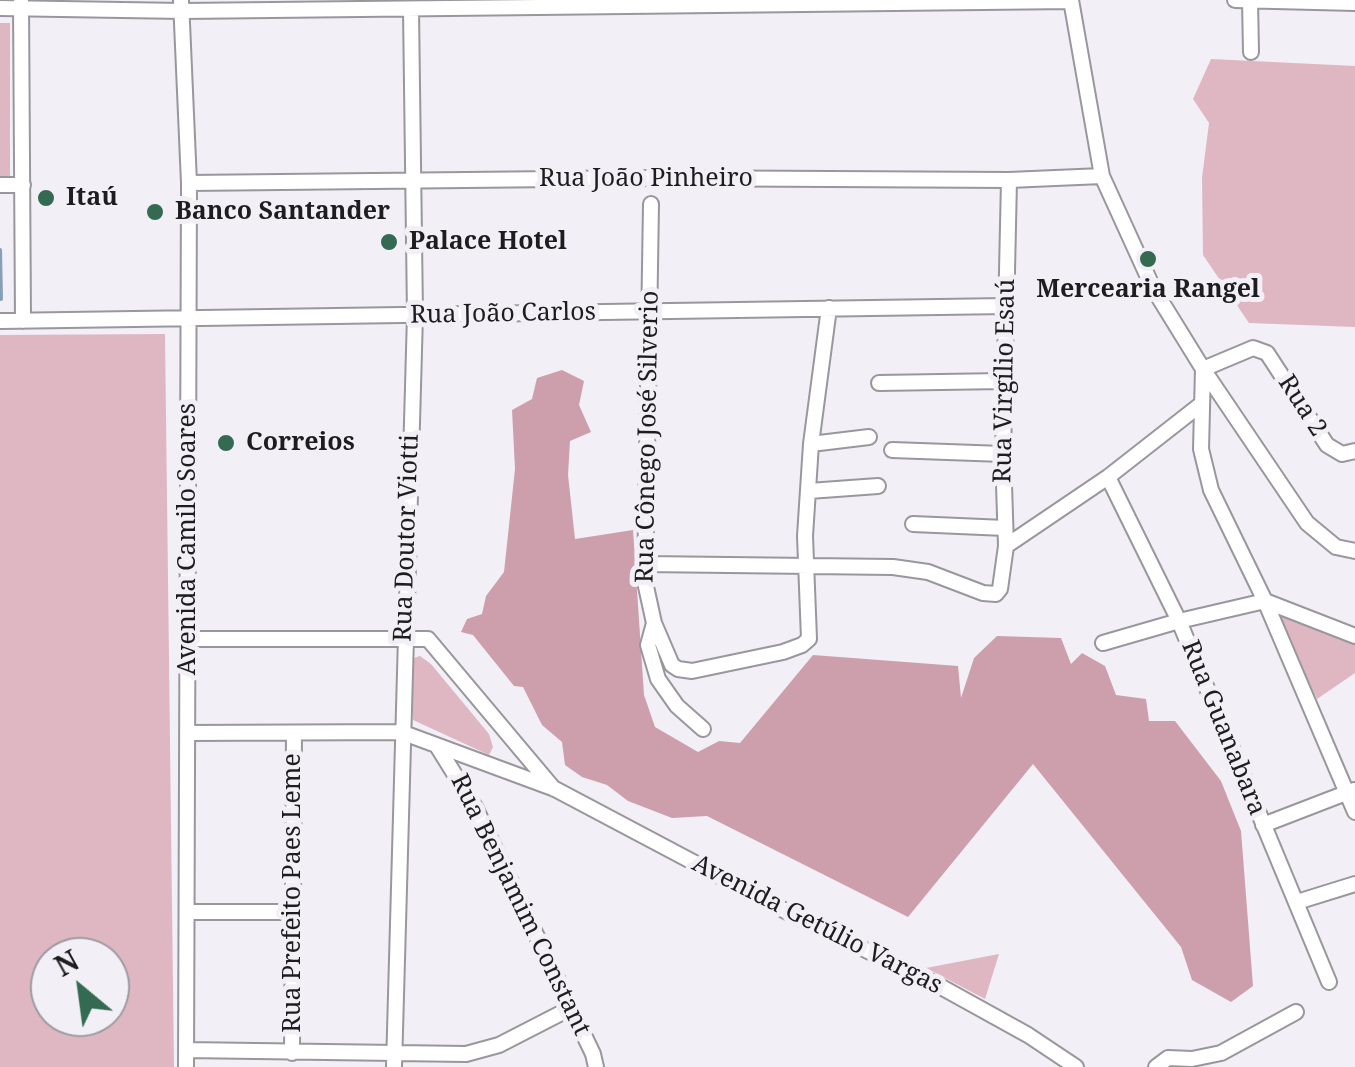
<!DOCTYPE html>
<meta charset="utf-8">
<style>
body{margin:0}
#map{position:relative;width:1355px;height:1067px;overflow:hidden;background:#f2eff6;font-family:"Noto Serif",serif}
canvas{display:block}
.north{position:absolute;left:30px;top:937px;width:100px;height:100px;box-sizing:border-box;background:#f2eff6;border:2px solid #9d9ba0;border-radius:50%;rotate:331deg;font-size:28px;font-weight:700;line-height:40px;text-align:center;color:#1d1c1e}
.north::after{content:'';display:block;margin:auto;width:35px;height:45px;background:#336a51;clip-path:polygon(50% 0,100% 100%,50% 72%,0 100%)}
</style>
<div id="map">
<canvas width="1355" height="1067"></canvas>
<div class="north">N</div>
</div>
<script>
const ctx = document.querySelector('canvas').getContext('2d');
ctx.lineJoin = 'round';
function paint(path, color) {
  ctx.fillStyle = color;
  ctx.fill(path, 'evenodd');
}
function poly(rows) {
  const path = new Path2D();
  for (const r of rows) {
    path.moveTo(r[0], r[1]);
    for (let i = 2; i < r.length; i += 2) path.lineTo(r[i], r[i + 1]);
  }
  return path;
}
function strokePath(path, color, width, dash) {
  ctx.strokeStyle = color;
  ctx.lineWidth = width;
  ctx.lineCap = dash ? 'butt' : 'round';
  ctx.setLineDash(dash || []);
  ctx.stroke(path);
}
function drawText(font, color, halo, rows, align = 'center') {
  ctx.font = font + ' "Noto Serif",serif';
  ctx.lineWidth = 10;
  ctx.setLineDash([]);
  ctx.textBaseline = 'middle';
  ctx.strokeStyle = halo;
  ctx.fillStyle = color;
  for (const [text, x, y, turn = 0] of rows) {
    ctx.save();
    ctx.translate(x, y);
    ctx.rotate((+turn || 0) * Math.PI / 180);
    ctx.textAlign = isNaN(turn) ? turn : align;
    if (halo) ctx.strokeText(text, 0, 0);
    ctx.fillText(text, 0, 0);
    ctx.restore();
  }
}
const green = poly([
 [0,23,10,23,10,184,0,183],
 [1211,59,1355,66,1355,327,1249,323,1203,255,1202,178,1209,123,1193,99],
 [165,334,174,1067,0,1067,0,335],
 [50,957,110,957,110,1017,50,1017],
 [1274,611,1355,643,1355,673,1317,699],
 [420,656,431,664,489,734,493,747,489,755,413,720,411,665,414,658],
 [999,954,985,999,926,968]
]);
const forest = poly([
 [562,370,584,381,579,405,591,432,570,441,568,475,575,539,633,530,644,695,655,727,698,752,719,741,740,743,813,655,958,666,961,698,974,658,997,636,1061,638,1071,664,1082,653,1105,666,1116,695,1146,699,1149,721,1175,721,1221,781,1241,831,1253,986,1231,1002,1192,980,1181,947,1033,764,908,917,707,816,672,818,628,801,607,785,582,777,565,765,562,742,542,725,523,687,514,686,473,635,461,632,467,619,482,614,486,596,504,572,515,469,512,410,532,399,537,378]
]);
const stream = poly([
 [0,250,1,299]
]);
const minor = poly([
 [181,0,189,183,186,1067],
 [1071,0,1102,176,1153,288,1203,369,1307,523,1336,547,1355,551],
 [1235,0,1355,3],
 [1250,0,1251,52],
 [21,2,23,321],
 [0,8,183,11,1071,1],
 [189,183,650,178,1009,180,1102,176],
 [0,185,23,185],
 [651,204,645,582,654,623,672,665,678,669,692,671,783,652,802,645,809,639,805,536,811,444,829,308],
 [0,321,1006,306],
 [879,383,1003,381],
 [811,444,869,437],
 [892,450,1003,454],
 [1355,451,1342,454,1327,445,1267,353,1253,348,1203,369,1201,449,1211,490,1265,601,1355,812],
 [1108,477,1179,621,1329,982],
 [809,491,878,486],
 [913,524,1005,528],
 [1006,546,1108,477,1200,405],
 [646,564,893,567,928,572,983,593,996,594,1000,589,1006,546,1003,454,1009,180],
 [654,623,648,645,658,679,677,706,703,729],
 [186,639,428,639,554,789],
 [1103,643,1179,621,1265,601,1355,636],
 [188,733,401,732,555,789,793,915,934,983,1028,1035,1076,1067],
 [437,746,475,807,593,1054,596,1067],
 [1263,825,1354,790],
 [1297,902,1355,884],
 [187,912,294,912],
 [186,1050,466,1054,499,1045,571,1008],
 [292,1053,294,733],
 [394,1067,415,315,411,9],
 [1156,1067,1168,1058,1192,1059,1221,1053,1296,1012]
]);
const markers = [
 [46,198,10,"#336a51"],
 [155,212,10,"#336a51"],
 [389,242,10,"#336a51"],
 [1148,259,10,"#336a51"],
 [226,443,10,"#336a51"]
];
const streetNames = [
 ["Rua João Pinheiro",646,179],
 ["Rua João Carlos",503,314,-1],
 ["Rua Virgílio Esaú",1005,381,-89],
 ["Rua 2",1302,406,57],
 ["Rua Cônego José Silverio",648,437,-89],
 ["Rua Doutor Viotti",407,538,-88],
 ["Avenida Camilo Soares",188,539,-90],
 ["Rua Guanabara",1223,728,68],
 ["Rua Prefeito Paes Leme",293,893,-90],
 ["Rua Benjamim Constant",520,905,64],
 ["Avenida Getúlio Vargas",817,925,27]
];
const poiNames = [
 ["Itaú",66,198],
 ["Banco Santander",175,212],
 ["Palace Hotel",409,242],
 ["Mercearia Rangel",1148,290,"center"],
 ["Correios",246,443]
];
paint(green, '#deb7c2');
paint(forest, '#cd9fac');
strokePath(stream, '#88a0b7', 4);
strokePath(minor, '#99979d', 18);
strokePath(minor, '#fff', 14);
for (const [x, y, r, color] of markers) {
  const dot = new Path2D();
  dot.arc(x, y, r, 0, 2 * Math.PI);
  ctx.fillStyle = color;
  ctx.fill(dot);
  strokePath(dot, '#f2eff6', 4);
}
drawText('25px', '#1d1c1e', '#f2eff6', streetNames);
drawText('bold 25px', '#1d1c1e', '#f2eff6', poiNames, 'left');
</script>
